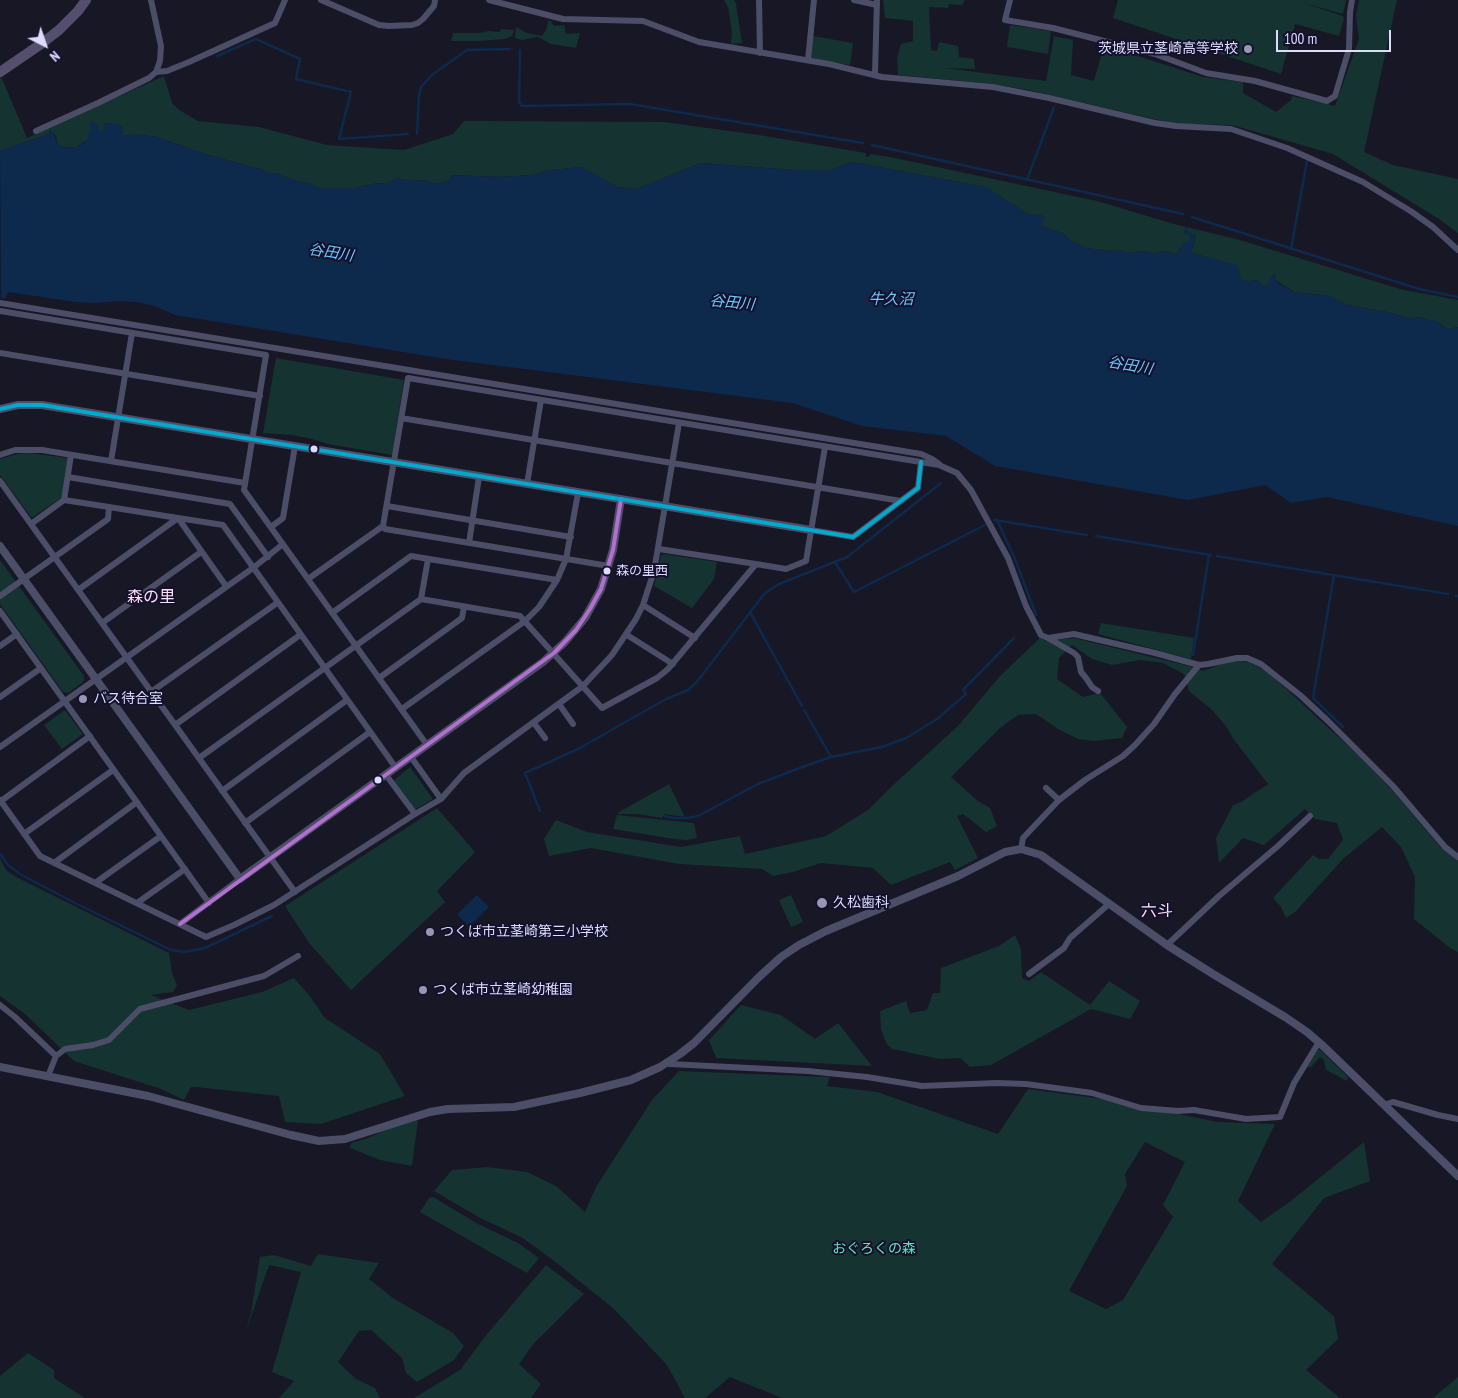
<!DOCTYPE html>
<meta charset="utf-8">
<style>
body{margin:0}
#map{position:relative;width:1458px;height:1398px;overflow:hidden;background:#181726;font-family:"PT Sans Narrow",sans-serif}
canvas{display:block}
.north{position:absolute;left:20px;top:20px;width:50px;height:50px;-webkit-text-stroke:4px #13112c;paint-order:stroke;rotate:139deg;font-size:14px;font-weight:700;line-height:20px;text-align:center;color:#dddcff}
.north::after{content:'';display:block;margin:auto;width:18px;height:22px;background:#dddcff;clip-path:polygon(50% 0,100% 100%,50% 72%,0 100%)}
.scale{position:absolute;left:1276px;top:30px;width:115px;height:22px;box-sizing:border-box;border:2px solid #dddcff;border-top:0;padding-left:6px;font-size:15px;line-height:18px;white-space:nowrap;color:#dddcff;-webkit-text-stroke:4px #13112c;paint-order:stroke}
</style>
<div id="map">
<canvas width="1458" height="1398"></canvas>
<div class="north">N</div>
<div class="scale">100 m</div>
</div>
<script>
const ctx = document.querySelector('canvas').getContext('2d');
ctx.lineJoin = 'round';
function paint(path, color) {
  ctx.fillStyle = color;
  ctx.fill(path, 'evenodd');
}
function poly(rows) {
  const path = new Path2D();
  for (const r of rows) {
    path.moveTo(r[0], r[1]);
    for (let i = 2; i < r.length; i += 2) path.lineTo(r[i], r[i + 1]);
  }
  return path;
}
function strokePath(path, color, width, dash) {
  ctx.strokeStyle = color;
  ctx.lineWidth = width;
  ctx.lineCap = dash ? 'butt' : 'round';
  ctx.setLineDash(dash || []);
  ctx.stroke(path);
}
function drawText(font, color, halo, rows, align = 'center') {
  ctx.font = font + ' "PT Sans Narrow","Noto Sans JP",sans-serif';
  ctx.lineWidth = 4;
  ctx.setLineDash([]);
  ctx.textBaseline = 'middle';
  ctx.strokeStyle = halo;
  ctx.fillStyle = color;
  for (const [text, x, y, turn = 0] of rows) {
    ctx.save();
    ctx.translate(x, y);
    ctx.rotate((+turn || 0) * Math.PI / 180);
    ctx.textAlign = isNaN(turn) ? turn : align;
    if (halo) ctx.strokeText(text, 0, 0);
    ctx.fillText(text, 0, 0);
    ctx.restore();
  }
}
const green = poly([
 [724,0,734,0,736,4,742,43,731,44,732,32,728,7],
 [883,0,965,0,962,5,949,4,948,8,929,7,931,50,937,51,939,42,958,46,959,57,974,59,975,69,945,68,1046,81,1054,36,1073,40,1071,75,1094,81,1104,45,1203,77,1243,82,1243,93,1276,112,1291,100,1292,96,1335,106,1359,39,1356,16,1359,0,1397,0,1364,152,1393,165,1458,179,1458,233,1439,219,1333,154,1232,125,1176,124,1028,90,994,84,898,75,897,58,901,44,913,41,913,21,885,18],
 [1118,0,1346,0,1343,14,1300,2,1343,16,1344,19,1339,36,1295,24,1281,74,1113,18],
 [549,19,554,26,564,25,566,34,580,33,576,48,551,44,538,37,522,40,515,38,516,27,527,33,542,36,546,30],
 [1010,25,1051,31,1048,54,1007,47],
 [502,29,514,30,512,36,505,39,478,41,451,41,453,33,480,33,488,31,499,32],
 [813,36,853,43,850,65,810,58],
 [0,74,27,138,164,76,172,103,179,110,198,121,259,127,327,145,404,150,453,134,464,121,664,122,759,135,866,153,866,157,869,157,870,154,890,157,1097,201,1174,224,1240,240,1400,289,1458,300,1458,327,1448,329,1437,322,1418,317,1411,319,1387,312,1347,305,1330,296,1294,292,1272,278,1266,287,1254,280,1250,282,1244,281,1200,255,1191,253,1196,235,1186,231,1184,233,1192,237,1190,241,1184,244,1176,254,1162,251,1155,254,1144,251,1128,253,1118,250,1113,251,1086,248,1073,242,1062,233,1041,226,1043,216,1028,214,985,187,852,162,831,170,793,170,701,163,637,189,617,187,581,167,551,170,532,175,501,177,452,175,449,181,438,184,422,180,411,181,397,178,387,184,378,183,355,188,336,189,319,188,311,184,296,181,275,173,268,173,263,170,205,154,157,137,134,134,123,136,123,131,103,133,98,130,97,124,92,132,89,139,79,145,76,148,58,146,56,136,50,131,49,134,0,151],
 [276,358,404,380,392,455,328,444,312,439,292,435,263,433],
 [29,453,68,458,62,497,33,517,31,517,0,475,0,459,17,454],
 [664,554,717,562,714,579,692,608,654,586,661,555],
 [0,560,84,676,84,680,82,683,68,693,63,692,0,604],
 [1101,623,1194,638,1191,659,1098,634],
 [1040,638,1047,641,1074,638,1189,666,1203,671,1232,660,1248,662,1256,665,1271,675,1358,755,1392,790,1440,847,1458,860,1458,952,1450,948,1414,919,1415,877,1401,847,1382,827,1344,858,1295,912,1286,918,1281,907,1273,898,1313,855,1319,859,1328,859,1343,840,1337,823,1315,819,1305,809,1264,845,1243,838,1219,863,1216,838,1233,805,1241,802,1268,784,1235,741,1225,725,1212,710,1189,691,1184,674,1163,663,1140,660,1112,665,1092,659,1072,645,1059,658,1057,679,1083,697,1100,693,1127,727,1122,738,1094,741,1078,739,1058,729,1036,714,1018,715,1000,728,951,777,978,801,990,808,997,826,986,832,963,814,957,816,978,858,955,870,950,862,891,885,873,868,821,863,793,872,773,876,762,869,679,864,591,848,549,856,544,839,556,820,587,832,681,847,740,836,745,854,826,836,868,810,892,786,958,726,1000,676],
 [65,710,83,734,62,749,44,725],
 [410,767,433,799,414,810,393,781],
 [669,784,685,817,665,814,662,818,637,814,618,814,619,812],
 [437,808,475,852,437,891,445,902,351,990,309,943,285,906],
 [617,815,694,823,697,838,686,840,668,838,613,829],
 [0,859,6,870,16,877,169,953,172,973,177,985,173,992,151,995,189,1010,262,992,294,978,309,995,325,1018,380,1054,405,1096,321,1124,285,1122,279,1096,196,1087,191,1087,184,1100,161,1089,74,1061,25,1014,0,996],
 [791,895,803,922,791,927,779,900],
 [1015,935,1021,949,1022,978,1029,981,1041,972,1090,1005,1109,981,1140,1001,1130,1019,1091,1009,991,1065,970,1067,960,1058,940,1059,892,1049,886,1043,881,1029,880,1011,906,1001,910,1013,927,1010,933,993,940,993,941,968,999,946],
 [741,1005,781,1015,815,1039,838,1023,872,1066,716,1058,709,1040],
 [1318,1050,1320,1050,1348,1077,1347,1081,1326,1070,1324,1060,1320,1057,1310,1068,1308,1066],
 [679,1071,830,1077,827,1086,877,1092,998,1134,1028,1089,1103,1099,1218,1122,1275,1124,1238,1201,1261,1222,1292,1200,1364,1142,1370,1181,1324,1198,1272,1264,1334,1316,1338,1339,1306,1370,1340,1398,782,1398,730,1377,705,1398,685,1398,667,1365,613,1308,549,1257,521,1237,480,1218,434,1191,452,1170,488,1167,527,1172,556,1186,585,1212,596,1187,652,1100],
 [1145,1142,1185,1162,1163,1205,1173,1217,1123,1300,1106,1309,1069,1291,1127,1186,1125,1174],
 [418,1120,412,1166,380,1160,350,1148,351,1143,368,1138,394,1126],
 [433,1197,478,1224,518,1243,539,1258,527,1273,420,1212,429,1198],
 [318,1254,379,1263,369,1279,393,1298,453,1333,464,1346,454,1360,417,1382,406,1373,402,1358,371,1330,359,1331,338,1362,356,1379,375,1388,380,1398,279,1398,294,1381,272,1372,301,1272,269,1265,245,1334,251,1313,260,1257,274,1255,311,1266],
 [546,1265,584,1294,534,1343,519,1364,541,1384,531,1398,414,1398,460,1370,487,1334],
 [28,1353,54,1370,54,1378,85,1398,0,1398,0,1376],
 [1458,1377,1458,1398,1433,1398]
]);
const water = poly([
 [92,121,97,124,99,130,102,133,105,123,118,124,123,127,123,136,134,134,157,137,205,154,263,170,268,173,275,173,296,181,311,184,319,188,355,188,378,183,387,184,397,178,411,181,422,180,438,184,449,181,451,175,501,177,532,175,551,170,581,167,617,187,637,189,701,163,793,170,831,170,852,162,985,187,1028,214,1043,216,1045,217,1041,226,1062,233,1073,242,1086,248,1113,251,1118,250,1128,253,1144,251,1155,254,1162,251,1176,254,1184,244,1190,241,1191,237,1184,233,1185,227,1187,228,1186,231,1196,235,1191,253,1237,265,1241,279,1244,281,1250,282,1256,279,1266,287,1274,273,1276,275,1276,282,1294,292,1330,296,1347,305,1387,312,1411,319,1418,317,1437,322,1448,329,1458,327,1458,526,1327,497,1291,503,1265,485,1188,500,995,466,946,436,862,426,792,403,446,359,175,315,154,306,137,302,118,301,95,303,76,302,8,292,5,299,1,298,0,151,49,134,53,130,58,146,76,148,89,139,87,134,92,132,90,124],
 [477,895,489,907,469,927,457,914]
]);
const stream = poly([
 [520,50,519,102,522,106,630,104,863,143],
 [217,56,256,39,300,59,296,79,351,92,339,139,408,134],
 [417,134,419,95,421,87,432,75,467,50,510,49],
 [872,145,1183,214],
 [1027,180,1054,107],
 [1192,217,1419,289,1458,297],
 [1291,249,1307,161],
 [994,520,1087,535],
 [997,520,1015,559,1036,615],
 [1096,536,1211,555],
 [1217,556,1448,594],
 [835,562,854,592,985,525],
 [1334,575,1313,698,1343,727],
 [1456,596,1458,596],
 [750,612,802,706],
 [1193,655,1209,555],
 [804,710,831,757],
 [540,811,525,773,578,749,666,699,688,690,696,683,765,593,779,584,847,557,941,483],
 [665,816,673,818,687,818,698,816,758,784,805,766,831,757,882,747,906,738,937,719,966,694,963,690,1014,638],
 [0,854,8,865,20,874,73,902,171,950,184,952,205,948,272,916]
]);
const minor = poly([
 [321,0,379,25,389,26,412,25,418,23,423,19,434,6,435,0],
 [489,0,563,19,643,21,699,42,829,64,882,77,993,87,1049,98,1155,123,1176,126,1231,129,1287,148,1363,182,1412,212,1433,227,1458,250],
 [759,0,760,53],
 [854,0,877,5],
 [1010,0,1005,20,1053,28,1155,54,1206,73,1255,81,1327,101,1335,96,1349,49,1350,12,1352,0],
 [808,60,814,0],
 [156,72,167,71,189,62,275,23,285,0],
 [875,74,877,0],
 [36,131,98,103,149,78,156,72,160,61,161,46,151,0],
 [0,303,921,454,932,459,939,464],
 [0,311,266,355,244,490,427,745],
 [0,353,260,396],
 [401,418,901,501],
 [0,455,15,450,42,450,245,483],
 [111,461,132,333],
 [68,477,230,504,268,557],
 [0,481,295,892],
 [527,484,541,400],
 [64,500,71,455],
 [387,506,571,537],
 [31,524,64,500,109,507],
 [383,526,385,529,609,566],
 [271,527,283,518,295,446],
 [811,530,853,537,918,488,921,462],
 [469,543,479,477],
 [659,549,756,564],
 [308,579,383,526,408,378,939,465,957,473,971,490,1008,558,1026,606,1041,635,1048,638,1074,634,1155,653,1199,665,1208,664,1237,658,1247,658,1261,664,1300,695,1328,721,1393,786,1445,847,1458,857],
 [78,590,178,518,223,525,396,768],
 [0,596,108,519,109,507,178,518,226,586],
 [421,599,428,559],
 [643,605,695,638],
 [0,611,209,903],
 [332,613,411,556,557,580],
 [102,623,201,552],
 [627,635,673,664],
 [1048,638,1074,653,1078,657,1081,672,1086,678,1092,687,1098,691],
 [0,646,17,634],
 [379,678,462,618,464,607],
 [151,692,277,603],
 [0,697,41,668],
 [559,704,573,724],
 [402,709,525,621,539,607,557,580,566,559,578,493],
 [534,723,545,738],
 [175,725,300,635],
 [0,747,253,568,283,544],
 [411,757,441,799],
 [199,758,421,599,520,616,602,708,657,678,668,669,756,564,786,569,806,561,825,447],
 [386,775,415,814],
 [1046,788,1059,800],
 [222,791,347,700],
 [0,800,40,856,206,937,234,925,274,905,415,814,441,799,464,773,583,686,612,655,636,619,643,605,654,571,679,423],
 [1,801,90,736],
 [245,823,370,732],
 [24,834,113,770],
 [1021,849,1023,838,1059,800,1085,780,1123,756,1135,745,1154,724,1175,694,1199,665],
 [54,863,137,802],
 [95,883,161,836],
 [137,903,185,869],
 [180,924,240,879],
 [1167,945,1219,896,1278,846,1310,816],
 [1029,974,1064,948,1070,938,1109,904],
 [0,1005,15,1017,56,1056,48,1076],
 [56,1056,65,1049,93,1045,109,1040,140,1009,264,976,298,956],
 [670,1064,808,1071,867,1077,922,1086,997,1083,1026,1084,1092,1093,1141,1108,1178,1111,1194,1110,1246,1119,1280,1117,1294,1083,1319,1042],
 [1384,1105,1393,1102,1438,1115,1458,1119]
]);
const tertiary = poly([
 [0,409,18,405,42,405,811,530],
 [0,546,240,879,543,662,565,642,585,618,601,589,613,550,621,499],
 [0,1067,148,1096,291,1135,319,1141,345,1139,430,1112,448,1109,514,1107,580,1093,631,1080,660,1067,680,1054,694,1043,759,977,781,957,799,945,826,931,958,876,1005,852,1021,849,1041,855,1167,945,1213,974,1285,1017,1307,1032,1322,1045,1458,1176]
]);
const primary = poly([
 [0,72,41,44,59,30,78,11,86,0]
]);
const bus1 = poly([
 [180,924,554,653,576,630,590,609,601,589,613,550,621,499]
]);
const bus2 = poly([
 [0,409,18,405,42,405,853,537,918,488,921,462]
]);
const markers = [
 [1248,49,5,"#9897b3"],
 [314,449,4.5,"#dddcff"],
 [607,571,4.5,"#dddcff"],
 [83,699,5,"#9897b3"],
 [378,780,4.5,"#dddcff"],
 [822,903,6,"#9897b3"],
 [430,932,5,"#9897b3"],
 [423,990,5,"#9897b3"]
];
const busNames = [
 ["森の里西",616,571]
];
const poiNames = [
 ["茨城県立茎崎高等学校",1238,49,"right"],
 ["バス待合室",93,699],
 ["久松歯科",833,903],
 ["つくば市立茎崎第三小学校",440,932],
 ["つくば市立茎崎幼稚園",433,990]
];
const parkNames = [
 ["おぐろくの森",874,1249]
];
const waterNames = [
 ["谷田川",331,253,9],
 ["牛久沼",891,300],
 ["谷田川",732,303,6],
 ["谷田川",1130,366,10]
];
const quarterNames = [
 ["森の里",151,597],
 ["六斗",1157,911]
];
paint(green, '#153330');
paint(water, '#0d294c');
strokePath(stream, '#0d294c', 2.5);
strokePath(minor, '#4c4d67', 6);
strokePath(tertiary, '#4c4d67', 8);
strokePath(primary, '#554e6c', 10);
strokePath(bus1, '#b36fd0', 4);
strokePath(bus2, '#00a9ce', 4);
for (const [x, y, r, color] of markers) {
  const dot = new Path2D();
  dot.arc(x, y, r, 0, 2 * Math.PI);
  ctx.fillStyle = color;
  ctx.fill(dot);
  strokePath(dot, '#13112c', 2);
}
drawText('13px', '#dddcff', '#13112c', busNames, 'left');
drawText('14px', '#dddcff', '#13112c', poiNames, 'left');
drawText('14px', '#64e3b9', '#13112c', parkNames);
drawText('italic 15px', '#6ac7ff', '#13112c', waterNames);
drawText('16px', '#ffdef6', '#13112c', quarterNames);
</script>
